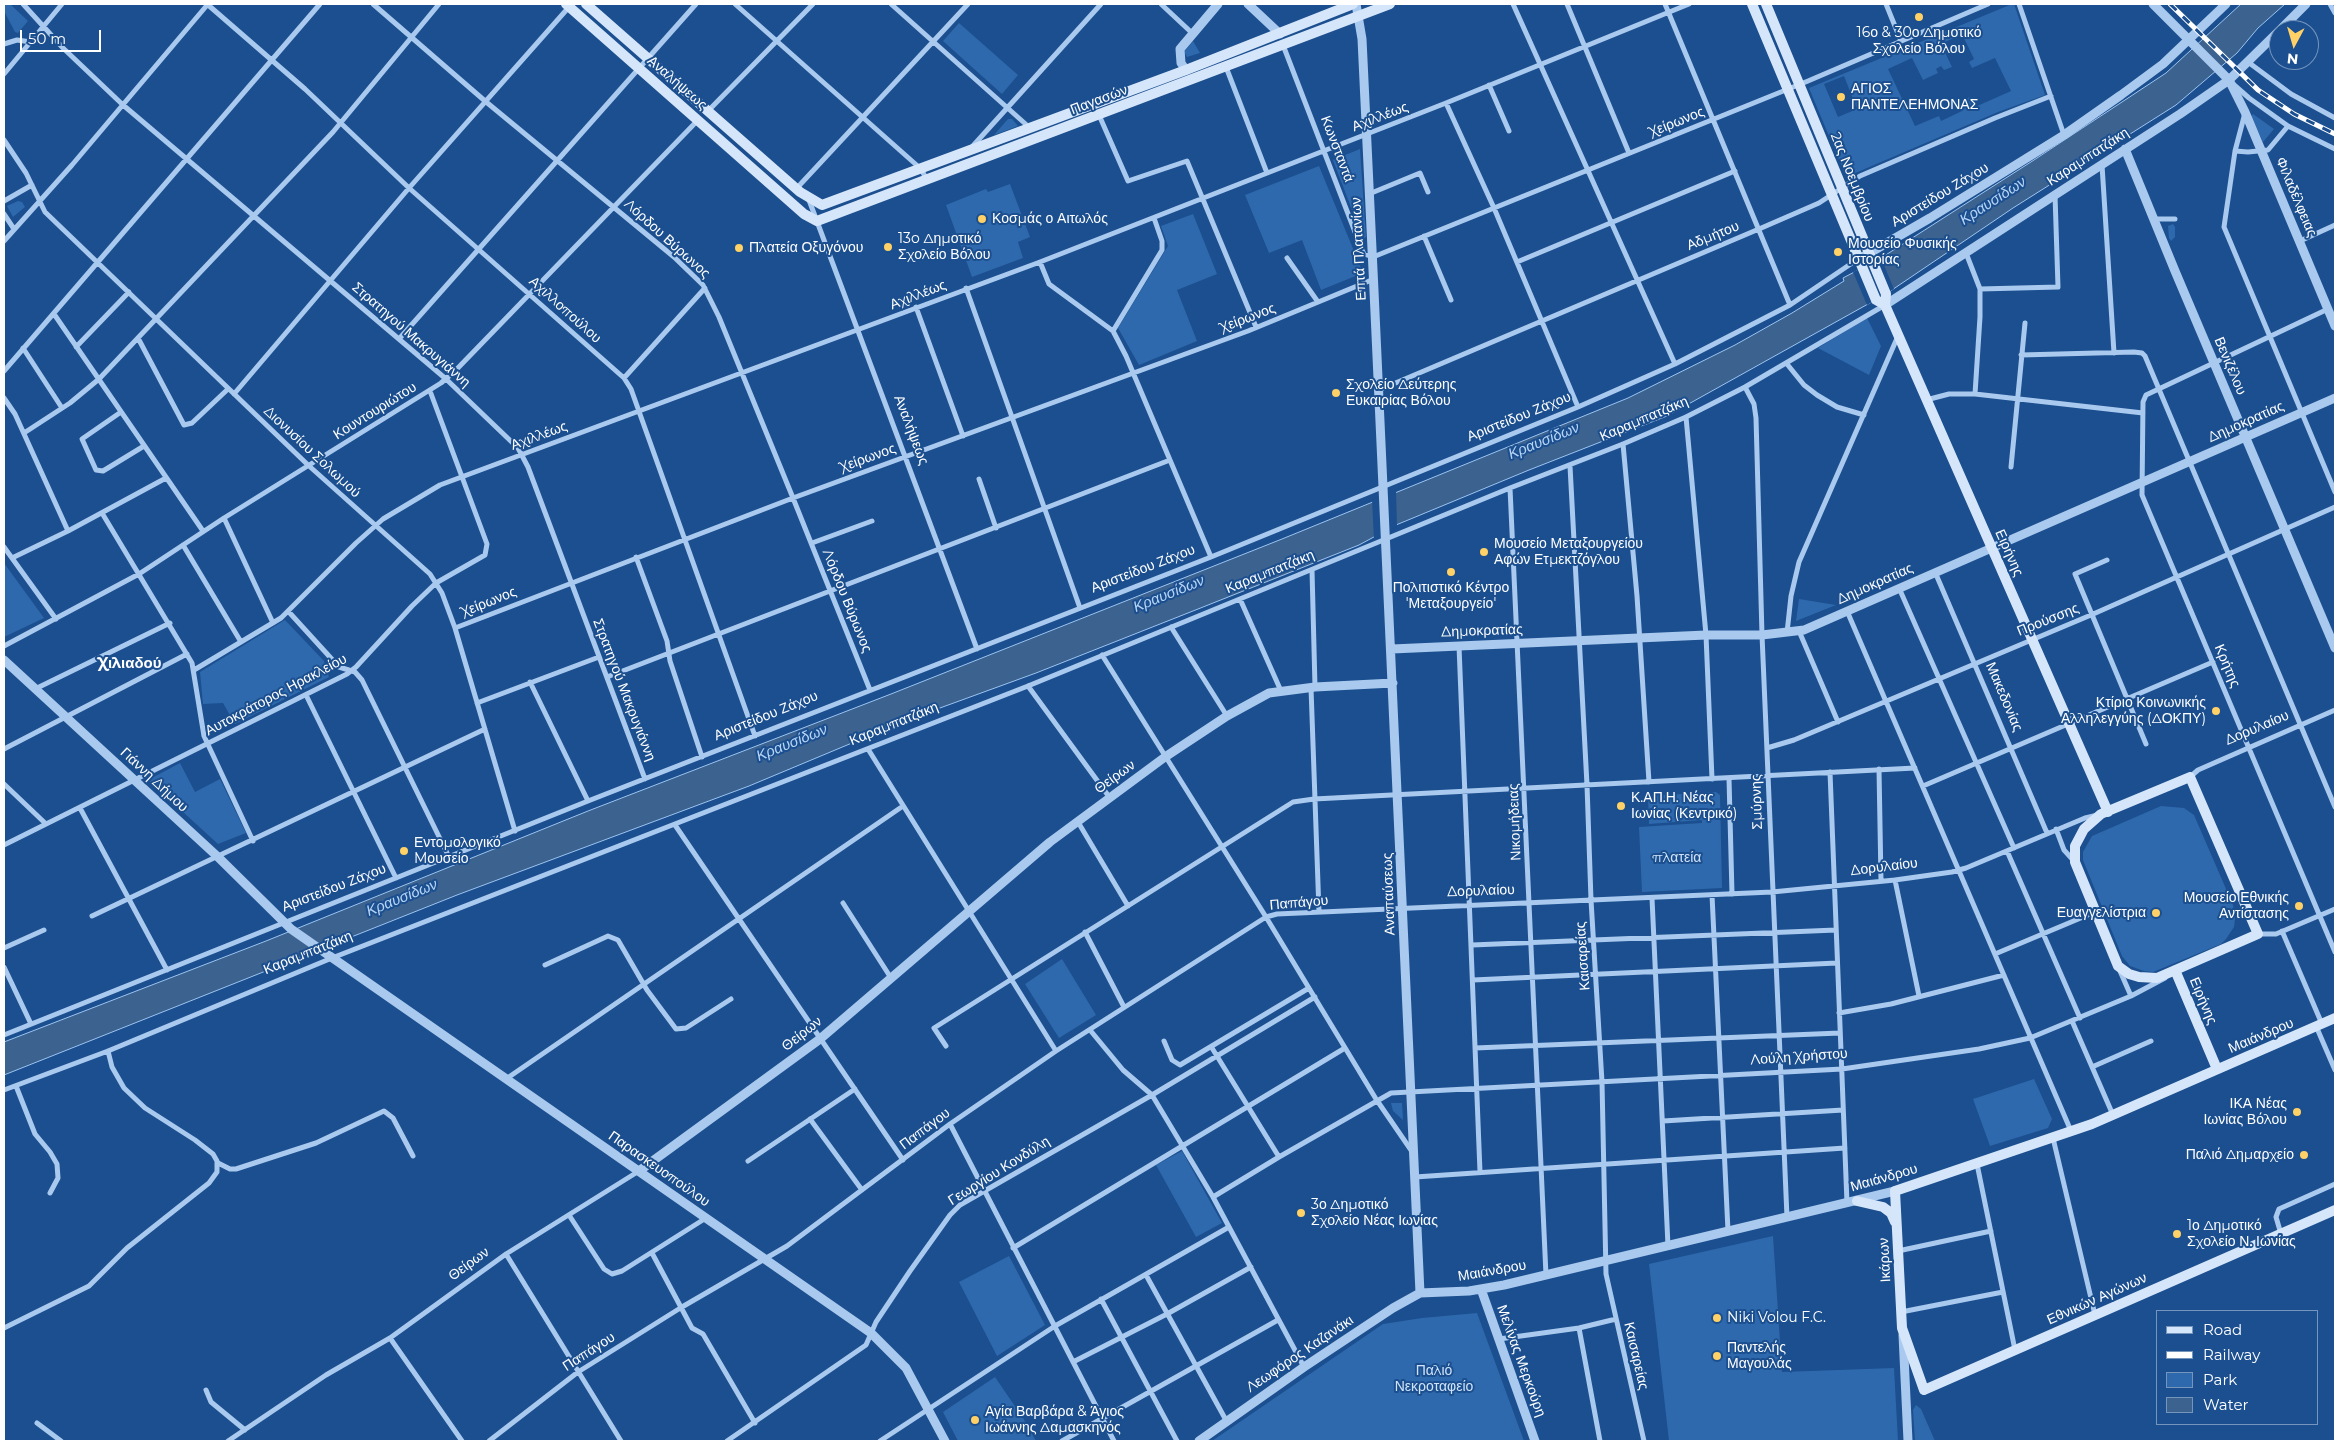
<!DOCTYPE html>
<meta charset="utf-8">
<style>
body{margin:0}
#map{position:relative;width:2339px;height:1445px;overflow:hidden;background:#1b4f8f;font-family:Montserrat,sans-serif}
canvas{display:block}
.frame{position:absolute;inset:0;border:5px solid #fff;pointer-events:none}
.legend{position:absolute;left:2156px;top:1310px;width:162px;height:115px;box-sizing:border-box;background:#1b4f8f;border:1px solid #7695bc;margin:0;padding:6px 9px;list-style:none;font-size:15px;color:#fff}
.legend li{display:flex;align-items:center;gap:10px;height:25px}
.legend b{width:25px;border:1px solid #7695bc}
.north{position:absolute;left:2269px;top:20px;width:50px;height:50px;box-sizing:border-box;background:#1b4f8f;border:1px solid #7695bc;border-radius:50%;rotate:186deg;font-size:14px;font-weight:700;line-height:20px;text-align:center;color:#fff}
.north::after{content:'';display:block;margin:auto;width:18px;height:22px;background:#ffd166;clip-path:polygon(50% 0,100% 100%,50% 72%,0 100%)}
.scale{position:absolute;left:20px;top:30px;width:81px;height:22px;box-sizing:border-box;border:2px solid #fff;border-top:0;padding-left:6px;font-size:15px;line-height:18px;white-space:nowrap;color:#fff;-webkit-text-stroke:4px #1b4f8f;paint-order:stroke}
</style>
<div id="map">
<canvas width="2339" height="1445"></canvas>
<div class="frame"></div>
<ul class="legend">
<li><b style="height:6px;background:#d6e6fa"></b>Road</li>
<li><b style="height:6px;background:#fff"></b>Railway</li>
<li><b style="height:14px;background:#2e69ad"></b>Park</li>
<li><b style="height:14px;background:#3c6290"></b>Water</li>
</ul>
<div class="north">N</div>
<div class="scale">50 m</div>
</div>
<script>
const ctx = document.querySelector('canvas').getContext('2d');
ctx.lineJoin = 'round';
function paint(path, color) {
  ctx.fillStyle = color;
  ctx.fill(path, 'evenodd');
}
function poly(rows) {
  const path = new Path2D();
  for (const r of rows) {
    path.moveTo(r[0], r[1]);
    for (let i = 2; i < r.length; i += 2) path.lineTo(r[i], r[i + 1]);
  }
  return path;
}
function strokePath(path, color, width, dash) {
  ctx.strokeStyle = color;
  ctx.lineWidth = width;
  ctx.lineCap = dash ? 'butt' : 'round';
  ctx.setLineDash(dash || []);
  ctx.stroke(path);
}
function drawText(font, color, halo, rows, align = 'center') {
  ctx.font = font + ' Montserrat,sans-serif';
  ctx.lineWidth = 4;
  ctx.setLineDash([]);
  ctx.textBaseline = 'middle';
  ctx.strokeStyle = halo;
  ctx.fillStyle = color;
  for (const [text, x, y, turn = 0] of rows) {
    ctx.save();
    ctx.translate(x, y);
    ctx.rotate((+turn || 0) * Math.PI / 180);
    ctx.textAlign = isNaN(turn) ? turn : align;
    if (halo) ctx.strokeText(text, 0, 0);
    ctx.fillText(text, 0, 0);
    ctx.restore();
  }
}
const green = poly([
 [4,4,10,4,28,21,18,33,15,32,4,11],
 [2012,4,2014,4,2045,95,1998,112,1846,177,1809,88],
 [1962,34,1974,59,1969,62,1972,68,1995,58,2011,91,1975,107,1970,97,1958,102,1962,111,1941,121,1939,116,1915,126,1888,69,1912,58,1923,80,1938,73,1936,69,1941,66,1944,70,1952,67,1941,44],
 [1844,76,1857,109,1838,117,1824,84],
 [959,23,1018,75,1002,94,943,41],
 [1193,41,1200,53,1187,57,1184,52],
 [2253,114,2274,129,2263,142,2251,116],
 [1008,119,1012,119,1018,126,994,135],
 [1360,149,1366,237,1363,239,1333,160],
 [1319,166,1363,273,1321,290,1302,240,1269,253,1245,195],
 [1010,184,1030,237,1018,242,1023,258,972,277,946,205,986,189,988,192],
 [18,201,22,202,25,207,13,217,7,206],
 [1193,214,1217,274,1177,290,1197,341,1139,365,1118,328,1168,246,1161,226],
 [2173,224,2175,227,2175,237,2171,241,2169,238,2168,226],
 [1867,318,1881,346,1869,375,1818,348],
 [4,563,44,618,4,637],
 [1799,599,1836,605,1796,621],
 [285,620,324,661,329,677,235,724,223,703,203,704,200,672],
 [180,763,195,792,220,779,246,833,218,844,148,780],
 [1716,792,1720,795,1722,888,1642,892,1639,827,1702,823,1702,820,1649,824,1648,796],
 [2161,806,2184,808,2194,815,2233,905,2235,919,2234,927,2226,939,2221,944,2153,972,2144,971,2130,966,2122,956,2083,860,2083,852,2092,836],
 [1062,959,1096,1015,1059,1038,1025,984],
 [2034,1079,2052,1119,2048,1128,1990,1146,1973,1099],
 [1391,1103,1402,1103,1403,1120,1393,1111],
 [1182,1151,1222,1223,1196,1237,1156,1165],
 [1773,1236,1782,1372,1894,1368,1898,1441,1669,1441,1649,1264],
 [1009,1256,1045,1325,997,1356,959,1282],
 [1477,1313,1524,1441,1212,1441,1383,1324,1422,1318],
 [995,1377,1023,1418,1036,1441,958,1441,943,1412],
 [1916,1405,1921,1409,1935,1441,1915,1441,1913,1410]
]);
const water = poly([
 [2241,4,2285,4,2258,28,2237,53,2176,105,2013,208,1886,294,1667,416,1529,470,1396,525,1359,545,1198,609,1036,673,907,720,749,786,457,895,4,1075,4,1042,266,941,588,811,891,694,1282,539,1628,398,1735,345,1792,313,1844,281,1843,278,1881,258,2034,160,2166,73,2241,4]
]);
const pier = poly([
 [1881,258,1894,289,1867,305,1853,272],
 [1396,490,1397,527,1374,540,1372,499]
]);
const minor = poly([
 [23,4,63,48,123,105,446,379,518,448,528,467,645,779],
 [207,4,305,89,409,188,624,378,631,389,755,736],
 [373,4,485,101,674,257,703,285,719,317,793,498,870,690],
 [735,4,921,169,927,180],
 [891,4,1030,128],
 [1161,4,1192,33],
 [1513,4,1675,364],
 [1567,4,1629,153],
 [1665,4,1790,305],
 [1886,4,1901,41],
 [2019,4,2064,135],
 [2330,4,2335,13],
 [4,44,17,40,31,42],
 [1283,45,1362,250,1364,254,1373,257,1808,81,1988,4],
 [2248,62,2291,94,2335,118],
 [1226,67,1267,173],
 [4,74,62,4],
 [2233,84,2249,98,2288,126,2335,149],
 [1489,85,1509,131],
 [1446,103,1494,208,1578,407],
 [708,111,813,4],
 [2245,113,2235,151,2224,227,2335,492],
 [1099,115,1128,181,1187,161,1256,327],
 [4,140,26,173,45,212,308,465,430,574,442,593,455,628,515,831],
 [971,148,1101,4],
 [2235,151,2248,152,2268,150,2288,126],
 [2102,165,2114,353],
 [796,189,968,4],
 [1369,194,1420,173,1428,192],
 [809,200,977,649],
 [4,201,32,185],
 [4,214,14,229],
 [2153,219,2175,219],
 [1424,236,1451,300],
 [4,241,72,165,208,4],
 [2300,241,2335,225],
 [1966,253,1980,289,1980,317,1975,394],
 [1287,258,1318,302],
 [1040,262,1049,284,1113,331,1126,356,1211,557],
 [1517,262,1735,171],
 [966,288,1080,608],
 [1980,289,2058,287,2055,195],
 [916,307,963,436],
 [2328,309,2146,395,2143,402,2142,495,2335,952],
 [54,314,203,531],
 [1113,331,1162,250,1162,241,1154,218],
 [138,338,184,425,192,423,228,389],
 [399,339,696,4],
 [76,347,129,292],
 [23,348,62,408],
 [2021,355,2134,352,2142,353,2145,356,2335,807],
 [1787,364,1804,385,1817,395,1837,407,1864,415],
 [4,371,320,4],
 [624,378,705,288],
 [1745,387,1754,404,1756,418,1762,635,1787,1217],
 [1379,390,1759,229,1819,203,1860,176,1995,118,2051,96],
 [234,394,409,188,569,7],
 [4,398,15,414,68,531],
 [1926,400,1949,394,1975,394,2143,413],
 [121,412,82,439,96,470,103,471,144,446],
 [1686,417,1706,635,1712,779],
 [24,433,70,403,99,379,333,132,439,4],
 [1623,444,1637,596,1649,782],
 [1570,466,1587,785,1591,900,1602,1082,1606,1274,1644,1441],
 [2011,467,2025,323],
 [979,479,996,528],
 [1510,488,1546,1275],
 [102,513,192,663,204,736,253,841],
 [224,518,273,623],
 [812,543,872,521],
 [183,545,241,642],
 [4,547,56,619],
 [636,557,667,641,670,661,702,757],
 [12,558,68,531,166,478],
 [2107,560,2075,574,2146,744],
 [1312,570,1315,687],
 [1935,572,2047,833],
 [1899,588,2014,848],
 [1240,599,1281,691],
 [288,611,339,667,355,672,362,680,449,857],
 [1847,611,2071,1131],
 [1171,627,1227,716],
 [455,628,793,498,1248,331,1374,279],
 [1799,631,1838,722],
 [1787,633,1791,596,1799,562,1898,336],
 [4,646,139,574,224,518,441,383,455,371,698,120],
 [1459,646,1480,1172],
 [1102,655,1266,917,1376,1099,1413,1153],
 [194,670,281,618,356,543,383,519,440,485,1040,262,1446,103,1689,4],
 [607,677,1170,460],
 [530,682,588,801],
 [1028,686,1110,798],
 [1311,688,1319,912],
 [35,689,170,623],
 [306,695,396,878],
 [477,703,599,657],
 [1767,748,1794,740,2091,615,2335,507],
 [4,749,187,654],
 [868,749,1056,1051],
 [1879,769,1881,881],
 [1830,772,1847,1203],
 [2190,777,2198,770,2335,710],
 [1729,778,1732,894],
 [4,784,46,824],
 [1923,786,2213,662],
 [80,808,167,970],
 [1078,822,1128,906],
 [675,825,903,1160],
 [2056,829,2064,850,2074,861],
 [4,845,347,674,356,667,412,606,436,583,485,555,487,544,430,391],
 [2007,851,2080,1018],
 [1895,880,1919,996],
 [1712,895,1728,1231],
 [1652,898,1668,1246],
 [843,903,891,978],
 [92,916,485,729],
 [2282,931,2322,1024],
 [1085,932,1124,1007],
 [2258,934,2276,934,2335,909],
 [1472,945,1836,930],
 [4,948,44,930],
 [1995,954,2095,912],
 [545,965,608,936,618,940,647,990,676,1029,686,1028,731,999],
 [4,967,31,1024],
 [2120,971,2131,996],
 [1473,980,1837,963],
 [1839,1013,1891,1004,2004,975],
 [2072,1021,2113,1115],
 [2316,1026,2335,1070],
 [1090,1030,1123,1070,1152,1095,1213,1197,1304,1367],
 [4,1035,588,801,1211,557,1578,407,1675,364,1790,305,1858,259],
 [1164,1041,1172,1060,1180,1065,1309,988],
 [946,1046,934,1028,1293,802,1314,799,1915,768],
 [1212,1048,1279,1157],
 [1475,1048,1840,1033],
 [2092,1067,2151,1041],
 [506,1079,903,806],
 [16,1086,35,1134,50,1152,57,1164,58,1178,50,1193],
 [4,1090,108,1051,332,958,1028,686,1510,488,1623,444,1686,417,1745,387,1885,305],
 [810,1119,862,1190],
 [1663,1121,1843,1110],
 [950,1124,1114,1441],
 [2053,1138,2095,1315],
 [748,1161,855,1089],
 [218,1163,230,1169,236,1169,316,1143,384,1111,393,1118,413,1156],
 [1977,1164,2015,1350],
 [1415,1177,1845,1148],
 [1213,1197,1279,1157,1391,1093,1842,1069,1979,1049,2030,1038,2131,996,2165,978],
 [569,1215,604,1269,612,1274,622,1271,706,1218],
 [2281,1234,2276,1217,2279,1209,2335,1184],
 [1013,1248,1345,1048],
 [1898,1251,1991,1231],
 [652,1253,692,1328,703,1334,755,1423],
 [506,1254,621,1441],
 [1146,1275,1227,1422],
 [1101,1299,1177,1441],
 [1901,1312,2003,1292],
 [4,1328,89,1286,127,1248,209,1183,217,1172,217,1161,213,1154,195,1140,145,1108,124,1088,112,1067,108,1051],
 [1579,1328,1600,1441],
 [390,1338,462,1441],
 [1499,1339,1579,1328,1616,1319],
 [1073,1362,1167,1314,1251,1267],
 [206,1390,211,1402,245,1430],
 [37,1423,61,1441],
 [228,1441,326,1375,390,1338,506,1254,639,1171],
 [489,1441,578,1372,682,1307,787,1246,950,1124,1056,1051,1266,917,1277,914,1772,892,1895,880,1952,872,1966,868,2085,818,2098,815],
 [727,1441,866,1345,876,1322,910,1271,950,1215,960,1205,1152,1095,1315,997],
 [880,1441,1055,1326,1229,1227],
 [1062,1441,1278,1320]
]);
const tertiary = poly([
 [1248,4,1280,34],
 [1356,4,1362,39,1374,291,1420,1293],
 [2153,4,2229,80,2245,112,2335,326],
 [2280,30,2306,4],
 [1186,70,1181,63,1180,49,1218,4],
 [2125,149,2175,271,2335,648],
 [1859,259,1930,218,2064,135,2121,95,2163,64,2226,4],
 [1885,305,2180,114,2229,80,2279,31],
 [1392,649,1706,635,1762,635,1804,630,2335,398],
 [4,660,218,857,291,929,871,1333,906,1368,945,1441],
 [639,1171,820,1039,1050,842,1165,757,1227,716,1269,693,1315,687,1393,683],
 [1481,1289,1535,1441],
 [1903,1335,1908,1441],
 [1199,1441,1304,1367,1393,1308,1420,1293,1469,1291,1504,1285,1895,1191]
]);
const secondary = poly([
 [566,4,804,214,817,221,1390,4],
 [586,4,800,192,822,205,1186,70,1353,4],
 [1752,4,1876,300,1885,305],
 [1766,4,1886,294,1885,305,2108,812],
 [2190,777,2258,934,2157,978,2139,977,2129,974,2118,966,2075,862,2075,846,2084,829,2101,814,2190,777],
 [2175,970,2217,1069],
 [2335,1018,2092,1124,1895,1191,1902,1328,1924,1390,2335,1210],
 [1857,1201,1883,1207,1891,1213,1895,1222]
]);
const rail = poly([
 [2170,4,2258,90,2294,114,2335,134]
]);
const markers = [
 [1919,17,5,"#ffd166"],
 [1841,97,5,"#ffd166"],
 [982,219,5,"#ffd166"],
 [888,247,5,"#ffd166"],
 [739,248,5,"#ffd166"],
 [1838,252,5,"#ffd166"],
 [1336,393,5,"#ffd166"],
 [1484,552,5,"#ffd166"],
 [1451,572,5,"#ffd166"],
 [2216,711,5,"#ffd166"],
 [1621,806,5,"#ffd166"],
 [404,851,5,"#ffd166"],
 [2299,906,5,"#ffd166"],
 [2156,913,5,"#ffd166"],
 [2297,1112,5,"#ffd166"],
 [2304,1155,5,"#ffd166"],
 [1301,1213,5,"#ffd166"],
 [2177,1234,5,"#ffd166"],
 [1717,1318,5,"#ffd166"],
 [1717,1356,5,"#ffd166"],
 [975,1420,5,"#ffd166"]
];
const poiNames = [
 ["16ο & 30ο Δημοτικό",1919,33,"center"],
 ["Σχολείο Βόλου",1919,49,"center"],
 ["ΑΓΙΟΣ",1851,89],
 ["ΠΑΝΤΕΛΕΗΜΟΝΑΣ",1851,105],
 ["Κοσμάς ο Αιτωλός",992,219],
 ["13o Δημοτικό",898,239],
 ["Σχολείο Βόλου",898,255],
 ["Μουσείο Φυσικής",1848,244],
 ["Ιστορίας",1848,260],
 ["Πλατεία Οξυγόνου",749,248],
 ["Σχολείο Δεύτερης",1346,385],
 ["Ευκαιρίας Βόλου",1346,401],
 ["Μουσείο Μεταξουργείου",1494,544],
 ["Αφών Ετμεκτζόγλου",1494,560],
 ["Πολιτιστικό Κέντρο",1451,588,"center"],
 ["'Μεταξουργείο'",1451,604,"center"],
 ["Κτίριο Κοινωνικής",2206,703,"right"],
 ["Αλληλεγγύης (ΔΟΚΠΥ)",2206,719,"right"],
 ["Κ.ΑΠ.Η. Νέας",1631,798],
 ["Ιωνίας (Κεντρικό)",1631,814],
 ["Εντομολογικό",414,843],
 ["Mουσείο",414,859],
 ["Μουσείο Εθνικής",2289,898,"right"],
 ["Αντίστασης",2289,914,"right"],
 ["Ευαγγελίστρια",2146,913,"right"],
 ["ΙΚΑ Νέας",2287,1104,"right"],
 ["Ιωνίας Βόλου",2287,1120,"right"],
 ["Παλιό Δημαρχείο",2294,1155,"right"],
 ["3ο Δημοτικό",1311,1205],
 ["Σχολείο Νέας Ιωνίας",1311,1221],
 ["1ο Δημοτικό",2187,1226],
 ["Σχολείο Ν. Ιωνίας",2187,1242],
 ["Niki Volou F.C.",1727,1318],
 ["Παντελής",1727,1348],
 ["Μαγουλάς",1727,1364],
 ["Αγία Βαρβάρα & Άγιος",985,1412],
 ["Ιωάννης Δαμασκηνός",985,1428]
];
const streetNames = [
 ["Αναλήψεως",677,83,41],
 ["Παγασών",1099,100,-21],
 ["Αχιλλέως",1380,117,-21],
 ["Χείρωνος",1677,122,-22],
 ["Κωνσταντά",1337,149,69],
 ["Καραμπατζάκη",2088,157,-33],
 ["2ας Νοεμβρίου",1852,177,68],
 ["Αριστείδου Ζάχου",1940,195,-31],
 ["Φιλαδέλφειας",2296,197,67],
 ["Αδμήτου",1713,236,-22],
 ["Λόρδου Βύρωνος",667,239,42],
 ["Επτά Πλατανίων",1359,249,-93],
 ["Αχιλλέως",918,295,-21],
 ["Αχιλλοπούλου",565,310,42],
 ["Χείρωνος",1248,318,-21],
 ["Στρατηγού Μακρυγιάννη",411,335,41],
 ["Βενιζέλου",2230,366,67],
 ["Κουντουριώτου",375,411,-32],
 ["Αριστείδου Ζάχου",1519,417,-22],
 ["Καραμπατζάκη",1644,419,-23],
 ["Δημοκρατίας",2246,422,-24],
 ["Αναλήψεως",911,430,69],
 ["Αχιλλέως",539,436,-20],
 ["Διονυσίου Σολωμού",312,452,43],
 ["Χείρωνος",868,458,-20],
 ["Ειρήνης",2009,553,66],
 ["Αριστείδου Ζάχου",1143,569,-21],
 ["Καραμπατζάκη",1270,572,-22],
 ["Δημοκρατίας",1875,584,-24],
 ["Λόρδου Βύρωνος",847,601,68],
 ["Χείρωνος",489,602,-22],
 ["Προύσσης",2048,620,-22],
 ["Δημοκρατίας",1482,631,-2],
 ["Κρήτης",2227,666,67],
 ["Στρατηγού Μακρυγιάννη",624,690,69],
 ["Αυτοκράτορος Ηρακλείου",276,695,-28],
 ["Μακεδονίας",2004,697,67],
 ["Αριστείδου Ζάχου",766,716,-22],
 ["Καραμπατζάκη",894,724,-22],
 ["Δορυλαίου",2257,728,-23],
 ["Θείρων",1115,777,-36],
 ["Γιάννη Δήμου",154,780,43],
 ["Σμύρνης",1757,802,-92],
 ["Νικομήδειας",1515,822,-92],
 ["Δορυλαίου",1884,867,-7],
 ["Αριστείδου Ζάχου",334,888,-21],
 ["Δορυλαίου",1481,891,-2],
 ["Αναπαύσεως",1389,894,-92],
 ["Παπάγου",1299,903,-5],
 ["Καραμπατζάκη",308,953,-22],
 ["Καισαρείας",1583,956,-94],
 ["Ειρήνης",2203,1001,67],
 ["Θείρων",802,1034,-38],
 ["Μαιάνδρου",2261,1036,-23],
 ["Λούλη Χρήστου",1799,1057,-4],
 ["Παπάγου",925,1129,-37],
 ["Παρασκευοπούλου",659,1169,35],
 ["Γεωργίου Κονδύλη",999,1171,-32],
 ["Μαιάνδρου",1884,1178,-16],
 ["Ικάρων",1885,1260,-93],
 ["Θείρων",469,1264,-36],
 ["Μαιάνδρου",1492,1271,-10],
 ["Εθνικών Αγώνων",2097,1299,-24],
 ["Παπάγου",589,1352,-33],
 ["Λεωφόρος Καζανάκι",1300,1354,-34],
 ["Καισαρείας",1636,1356,77],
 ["Μελίνας Μερκούρη",1521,1361,70]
];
const parkNames = [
 ["πλατεία",1677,858],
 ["Παλιό",1434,1371],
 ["Νεκροταφείο",1434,1387]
];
const waterNames = [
 ["Κραυσίδων",1993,201,-33],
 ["Κραυσίδων",1544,441,-22],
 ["Κραυσίδων",1169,594,-22],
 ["Κραυσίδων",792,743,-22],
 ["Κραυσίδων",402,898,-22]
];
const neighbourhoodNames = [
 ["Χιλιαδού",130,664]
];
paint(green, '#2e69ad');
paint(water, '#3c6290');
strokePath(water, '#9cc4f0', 1);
paint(pier, '#1b4f8f');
strokePath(minor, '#a9c9ee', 5);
strokePath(tertiary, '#a9c9ee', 9);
strokePath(secondary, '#d6e6fa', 10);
strokePath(rail, '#fff', 5);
strokePath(rail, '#1b4f8f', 3, [9]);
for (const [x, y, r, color] of markers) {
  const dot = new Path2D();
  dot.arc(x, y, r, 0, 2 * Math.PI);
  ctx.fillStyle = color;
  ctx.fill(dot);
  strokePath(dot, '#1b4f8f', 2);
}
drawText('14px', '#fff', '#1b4f8f', poiNames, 'left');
drawText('14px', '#fff', '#1b4f8f', streetNames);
drawText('14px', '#cfe3fa', '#1b4f8f', parkNames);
drawText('italic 15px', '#b5d3f5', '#1b4f8f', waterNames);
drawText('bold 15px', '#fff', '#1b4f8f', neighbourhoodNames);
</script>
